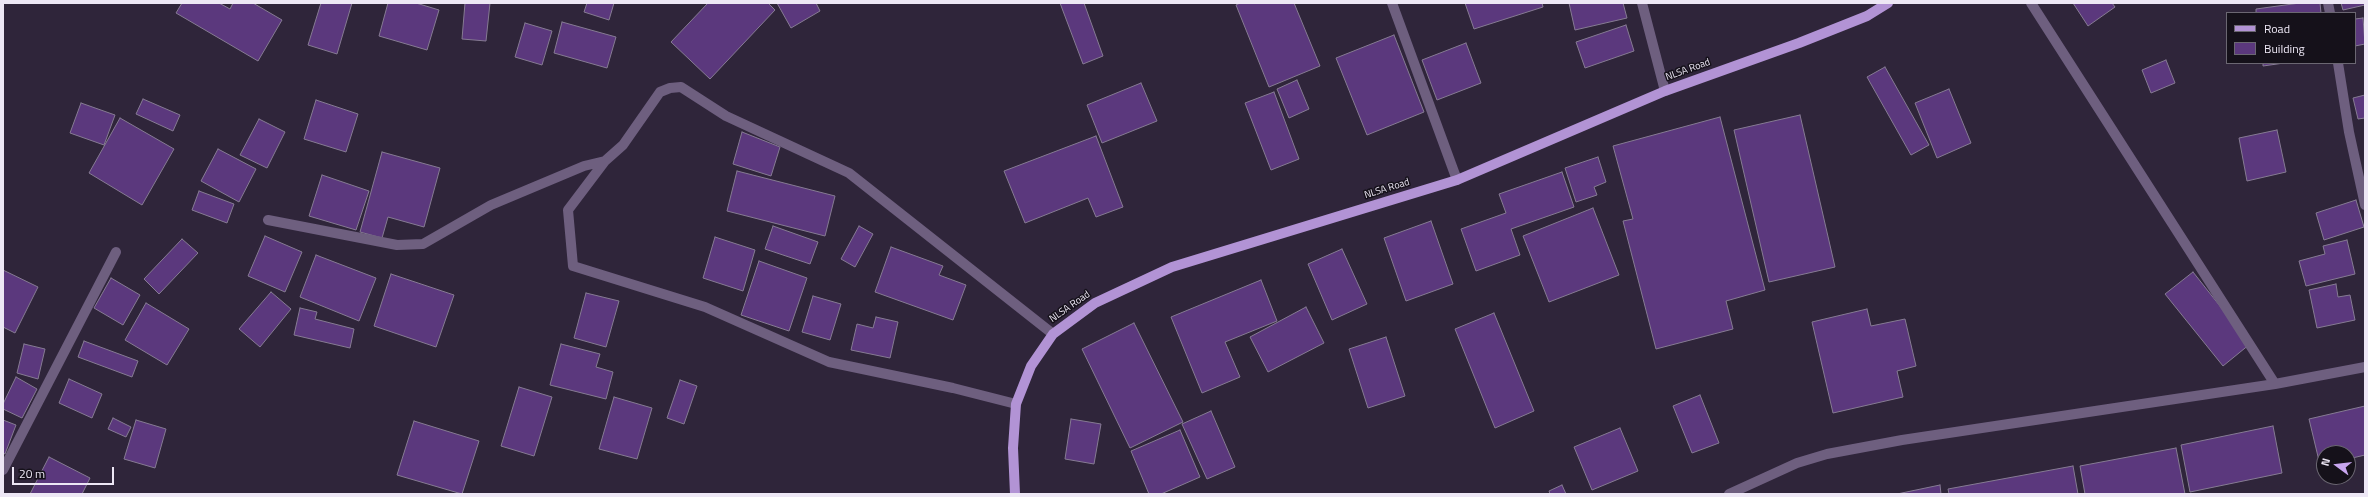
<!DOCTYPE html>
<style>
body{margin:0}
#map{position:relative;width:2368px;height:497px;overflow:hidden;background:#2f253a;font-family:"Titillium Web",sans-serif}
canvas{display:block}
.frame{position:absolute;inset:0;border:4px solid #ede7f5;pointer-events:none}
.legend{position:absolute;left:2226px;top:12px;width:130px;height:52px;box-sizing:border-box;background:#15111a;border:1px solid #6b6772;margin:0;padding:5px 7px;list-style:none;font-size:12px;color:#ede7f5}
.legend li{display:flex;align-items:center;gap:8px;height:20px}
.legend b{width:20px;border:1px solid #6b6772}
.north{position:absolute;left:2316px;top:445px;width:40px;height:40px;box-sizing:border-box;background:#15111a;border:1px solid #6b6772;border-radius:50%;rotate:285deg;font-size:11px;font-weight:700;line-height:16px;text-align:center;color:#ede7f5}
.north::after{content:'';display:block;margin:auto;width:14px;height:18px;background:#c8a6ef;clip-path:polygon(50% 0,100% 100%,50% 72%,0 100%)}
.scale{position:absolute;left:12px;top:467px;width:102px;height:18px;box-sizing:border-box;border:2px solid #ede7f5;border-top:0;padding-left:5px;font-size:12px;line-height:14px;white-space:nowrap;color:#ede7f5;-webkit-text-stroke:3px #15111a;paint-order:stroke}
</style>
<div id="map">
<canvas width="2368" height="497"></canvas>
<div class="frame"></div>
<ul class="legend">
<li><b style="height:5px;background:#b293d5"></b>Road</li>
<li><b style="height:11px;background:#5b387d"></b>Building</li>
</ul>
<div class="north">N</div>
<div class="scale">20 m</div>
</div>
<script>
const ctx = document.querySelector('canvas').getContext('2d');
ctx.lineJoin = 'round';
function paint(path, color) {
  ctx.fillStyle = color;
  ctx.fill(path, 'evenodd');
}
function poly(rows) {
  const path = new Path2D();
  for (const r of rows) {
    path.moveTo(r[0], r[1]);
    for (let i = 2; i < r.length; i += 2) path.lineTo(r[i], r[i + 1]);
  }
  return path;
}
function strokePath(path, color, width, dash) {
  ctx.strokeStyle = color;
  ctx.lineWidth = width;
  ctx.lineCap = dash ? 'butt' : 'round';
  ctx.setLineDash(dash || []);
  ctx.stroke(path);
}
function drawText(font, color, halo, rows, align = 'center') {
  ctx.font = font + ' "Titillium Web",sans-serif';
  ctx.lineWidth = 3;
  ctx.setLineDash([]);
  ctx.textBaseline = 'middle';
  ctx.strokeStyle = halo;
  ctx.fillStyle = color;
  for (const [text, x, y, turn = 0] of rows) {
    ctx.save();
    ctx.translate(x, y);
    ctx.rotate((+turn || 0) * Math.PI / 180);
    ctx.textAlign = isNaN(turn) ? turn : align;
    if (halo) ctx.strokeText(text, 0, 0);
    ctx.fillText(text, 0, 0);
    ctx.restore();
  }
}
const building = poly([
 [182,3,219,3,230,9,233,3,253,3,282,20,258,61,176,13,182,3],
 [321,3,352,3,337,54,308,45,321,3],
 [388,3,416,3,439,10,427,50,379,36,388,3],
 [465,3,490,3,486,41,462,39,465,3],
 [587,3,614,3,609,20,584,12,587,3],
 [708,3,768,3,775,10,710,79,671,42,708,3],
 [777,3,816,3,820,11,791,28,777,3],
 [1060,3,1084,3,1103,56,1083,64,1060,3],
 [1240,3,1294,3,1320,66,1269,87,1236,5,1240,3],
 [1465,3,1542,3,1543,7,1474,29,1465,3],
 [1569,3,1623,3,1627,18,1575,30,1569,3],
 [2073,3,2112,3,2115,7,2088,26,2073,3],
 [2300,3,2320,3,2321,13,2256,13,2256,9,2300,3],
 [2341,3,2365,3,2365,5,2343,10,2341,3],
 [2363,18,2365,44,2355,46,2355,19,2363,18],
 [562,22,616,37,607,68,554,53,562,22],
 [525,23,552,31,542,65,515,57,525,23],
 [1626,25,1634,51,1585,68,1576,42,1626,25],
 [1394,35,1424,112,1367,135,1336,58,1394,35],
 [1466,43,1481,83,1437,100,1422,60,1466,43],
 [2166,60,2175,83,2151,93,2142,70,2166,60],
 [2263,63,2284,63,2263,66,2263,63],
 [1885,67,1929,145,1911,155,1867,77,1885,67],
 [1297,80,1309,109,1289,118,1277,89,1297,80],
 [1141,83,1157,121,1102,143,1087,105,1141,83],
 [1949,89,1971,143,1937,158,1915,103,1949,89],
 [1274,92,1299,159,1271,170,1245,103,1274,92],
 [2365,95,2365,118,2358,119,2353,98,2365,95],
 [143,99,180,115,173,131,136,114,143,99],
 [316,100,358,114,346,152,304,139,316,100],
 [81,103,115,115,104,145,70,133,81,103],
 [1800,115,1835,267,1769,282,1734,130,1800,115],
 [1720,117,1765,290,1726,301,1733,329,1656,349,1623,221,1633,219,1613,146,1720,117],
 [120,118,174,149,142,205,89,173,120,118],
 [259,119,285,132,267,168,240,155,259,119],
 [2277,130,2286,172,2247,181,2239,138,2277,130],
 [742,132,780,147,771,176,733,164,742,132],
 [1096,136,1123,207,1096,217,1088,198,1025,223,1004,171,1096,136],
 [218,149,256,169,239,202,201,181,218,149],
 [382,152,440,168,424,227,388,217,382,238,360,232,382,152],
 [1598,157,1606,182,1594,187,1597,195,1576,202,1565,168,1598,157],
 [737,171,835,196,825,236,727,211,737,171],
 [1562,172,1574,207,1511,229,1520,255,1476,271,1461,229,1506,213,1499,194,1562,172],
 [322,175,369,191,356,230,309,216,322,175],
 [199,191,234,204,227,223,192,210,199,191],
 [2356,200,2364,227,2324,240,2316,213,2356,200],
 [1593,208,1619,275,1549,302,1523,236,1593,208],
 [1431,221,1453,284,1406,301,1384,238,1431,221],
 [773,226,818,242,810,264,765,249,773,226],
 [859,226,873,234,855,267,841,259,859,226],
 [265,236,302,252,285,292,248,276,265,236],
 [715,237,755,250,743,291,703,278,715,237],
 [182,239,198,253,159,294,144,279,182,239],
 [2347,240,2355,274,2306,286,2299,261,2325,254,2323,246,2347,240],
 [891,247,943,266,939,275,966,285,953,320,875,292,891,247],
 [1342,249,1367,304,1332,320,1308,264,1342,249],
 [316,255,376,278,359,321,300,297,316,255],
 [759,261,807,278,789,331,741,315,759,261],
 [3,270,38,287,15,333,3,327,3,270],
 [2193,272,2250,344,2223,366,2165,294,2193,272],
 [391,274,454,295,436,347,374,326,391,274],
 [111,278,140,295,123,325,94,308,111,278],
 [1261,280,1277,321,1225,342,1240,377,1202,393,1171,317,1261,280],
 [2336,284,2338,297,2350,295,2355,320,2317,328,2309,290,2336,284],
 [271,292,291,309,260,347,239,329,271,292],
 [586,293,619,301,606,347,574,338,586,293],
 [813,296,841,304,830,340,802,332,813,296],
 [146,303,189,329,167,365,125,340,146,303],
 [1306,307,1324,343,1268,372,1250,337,1306,307],
 [300,308,317,312,315,319,354,329,350,348,294,335,300,308],
 [1867,309,1871,326,1905,319,1916,366,1897,371,1903,397,1833,413,1812,322,1867,309],
 [1494,313,1534,411,1495,428,1455,329,1494,313],
 [876,317,898,322,890,358,851,350,857,324,873,328,876,317],
 [1134,323,1183,422,1130,448,1082,349,1134,323],
 [1386,337,1405,396,1368,408,1349,349,1386,337],
 [84,341,138,361,132,377,78,357,84,341],
 [24,344,45,349,38,379,17,373,24,344],
 [561,344,600,354,596,367,613,372,606,399,550,385,561,344],
 [16,377,37,389,22,418,3,409,3,404,16,377],
 [69,379,102,394,92,418,59,403,69,379],
 [680,380,697,386,684,424,667,418,680,380],
 [519,387,552,397,534,456,501,446,519,387],
 [1700,395,1719,443,1692,453,1673,406,1700,395],
 [614,397,652,408,637,459,599,449,614,397],
 [2365,406,2365,455,2348,459,2348,453,2324,453,2324,464,2320,465,2309,419,2365,406],
 [1211,411,1235,467,1207,479,1182,424,1211,411],
 [113,418,131,427,126,437,108,429,113,418],
 [1071,419,1101,424,1094,464,1065,459,1071,419],
 [3,420,16,425,5,454,3,453,3,420],
 [136,420,166,429,155,468,124,459,136,420],
 [414,421,479,441,462,494,397,475,414,421],
 [2273,426,2282,473,2190,492,2181,445,2273,426],
 [1620,428,1638,471,1592,490,1574,447,1620,428],
 [1180,430,1200,477,1161,494,1149,494,1131,451,1180,430],
 [2176,448,2185,494,2085,494,2080,466,2176,448],
 [49,457,90,478,82,494,30,494,49,457],
 [2073,466,2078,494,1949,494,1948,489,2073,466],
 [1562,485,1566,494,1550,494,1549,491,1562,485],
 [1940,485,1941,494,1897,494,1940,485]
]);
const minor = poly([
 [1392,3,1457,180],
 [1642,3,1665,91],
 [2031,3,2275,384],
 [2328,3,2330,13],
 [2338,63,2349,132,2365,205],
 [605,161,568,210,573,266,705,307,829,362,953,388,1016,404],
 [268,220,397,245,423,244,491,205,584,166,605,161,623,145,660,92,670,88,681,87,726,116,849,173,1053,334],
 [3,470,116,252],
 [1729,494,1797,463,1827,454,1902,440,2275,384,2365,367]
]);
const major = poly([
 [1015,494,1013,448,1016,404,1031,366,1053,334,1095,303,1172,267,1457,180,1665,91,1799,43,1867,16,1888,3]
]);
const streetNames = [
 ["NLSA Road",1688,70,-20],
 ["NLSA Road",1387,189,-17],
 ["NLSA Road",1070,307,-35]
];
paint(building, '#5b387d');
strokePath(building, '#867b93', 1);
strokePath(minor, '#6e5f7f', 10);
strokePath(major, '#b293d5', 10);
drawText('10px', '#ede7f5', '#15111a', streetNames);
</script>
